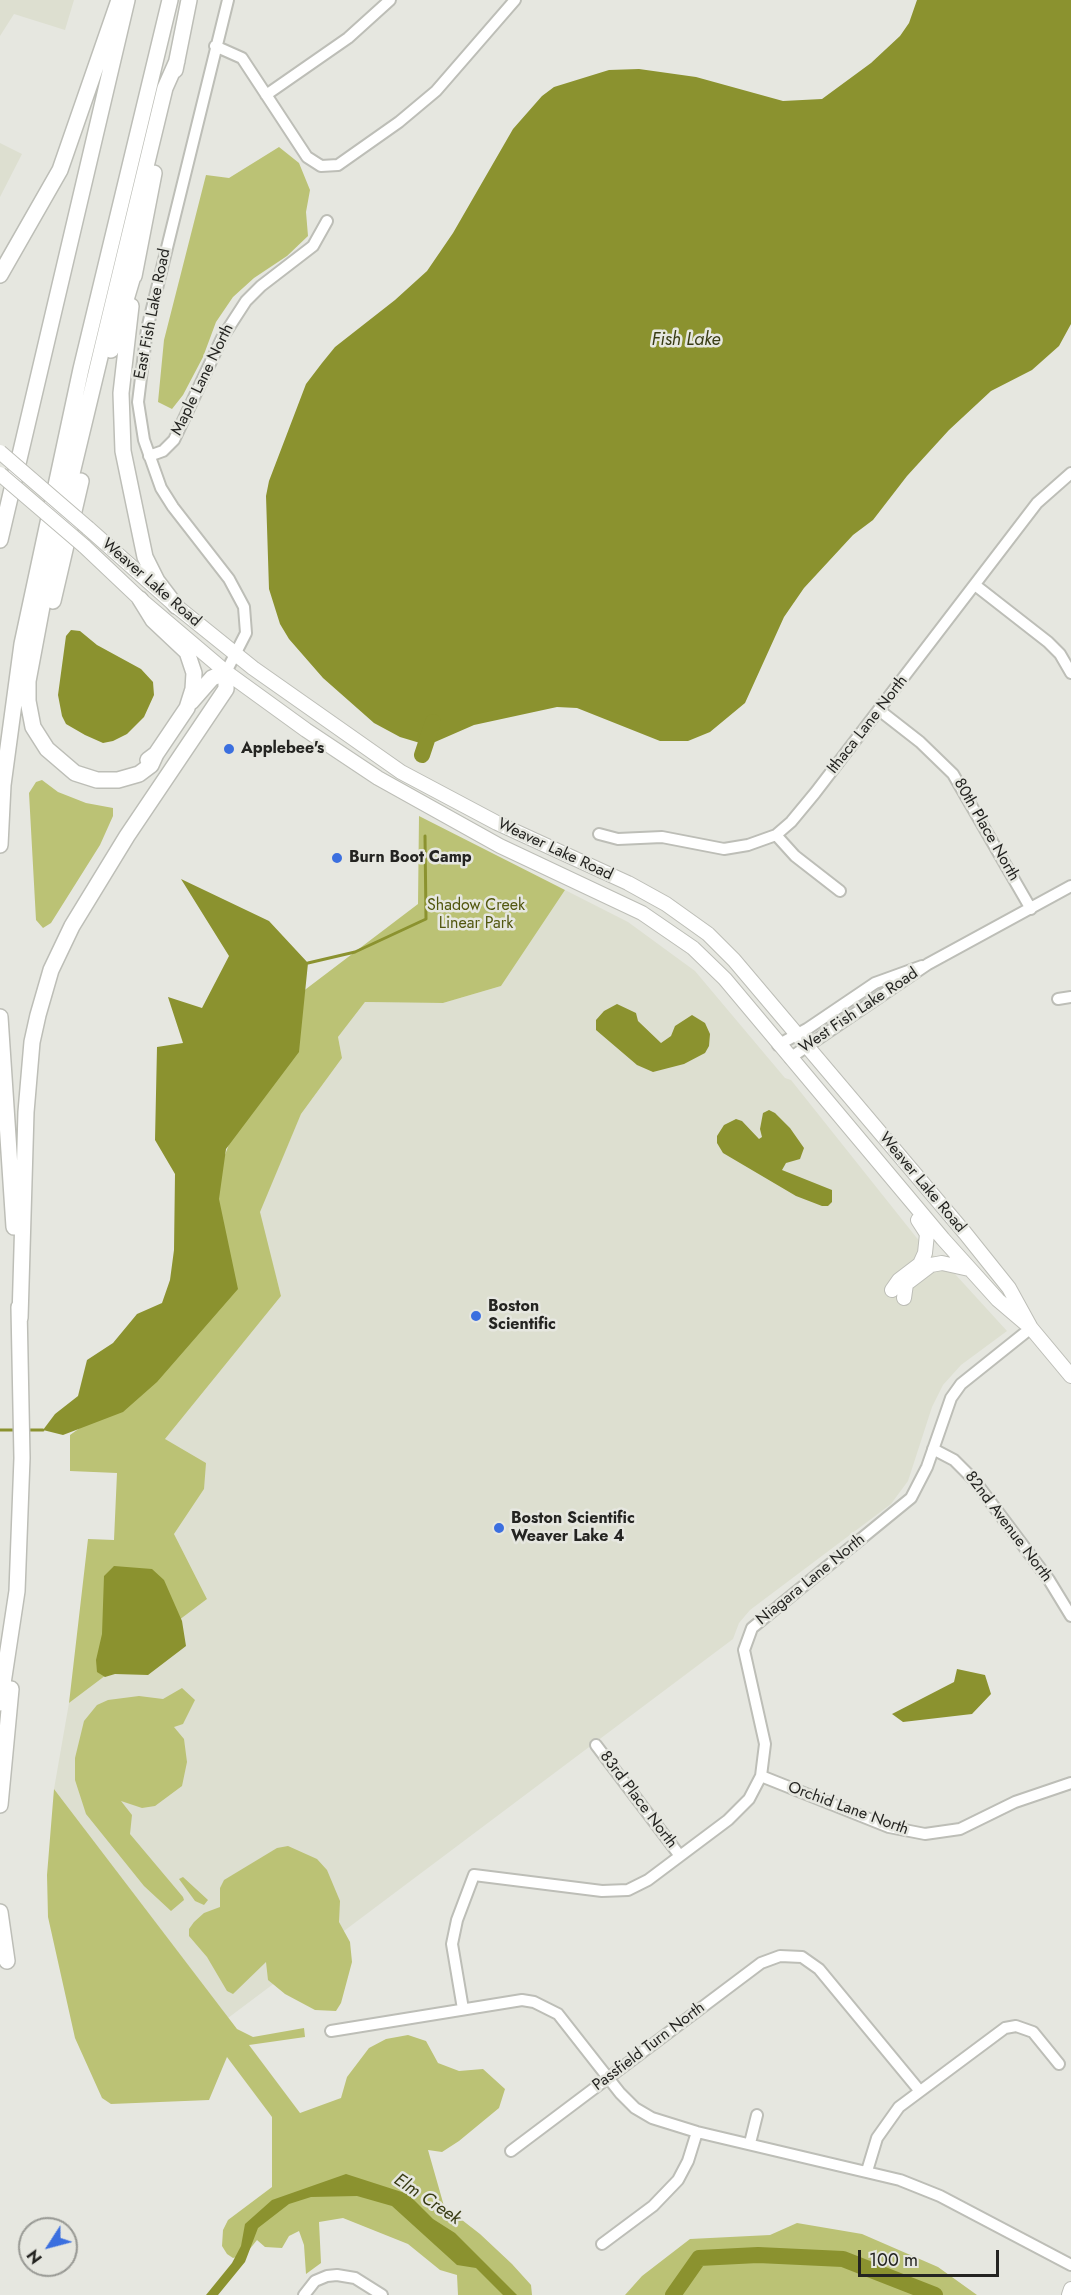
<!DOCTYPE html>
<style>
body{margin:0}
#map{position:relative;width:1071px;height:2295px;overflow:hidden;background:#e6e7e0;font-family:Jost,sans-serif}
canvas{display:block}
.north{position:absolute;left:18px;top:2217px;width:60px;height:60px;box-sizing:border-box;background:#e6e7e0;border:2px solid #989994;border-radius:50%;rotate:234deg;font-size:16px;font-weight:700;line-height:24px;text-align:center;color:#242421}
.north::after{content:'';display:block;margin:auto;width:21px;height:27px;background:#3b6fdf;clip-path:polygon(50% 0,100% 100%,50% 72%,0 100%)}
.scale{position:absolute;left:858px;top:2250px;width:141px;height:27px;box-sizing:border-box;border:3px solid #242421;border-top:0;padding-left:8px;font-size:18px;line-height:21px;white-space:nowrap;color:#242421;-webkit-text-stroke:4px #e6e7e0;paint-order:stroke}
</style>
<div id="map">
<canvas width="1071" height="2295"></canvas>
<div class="north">N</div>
<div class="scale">100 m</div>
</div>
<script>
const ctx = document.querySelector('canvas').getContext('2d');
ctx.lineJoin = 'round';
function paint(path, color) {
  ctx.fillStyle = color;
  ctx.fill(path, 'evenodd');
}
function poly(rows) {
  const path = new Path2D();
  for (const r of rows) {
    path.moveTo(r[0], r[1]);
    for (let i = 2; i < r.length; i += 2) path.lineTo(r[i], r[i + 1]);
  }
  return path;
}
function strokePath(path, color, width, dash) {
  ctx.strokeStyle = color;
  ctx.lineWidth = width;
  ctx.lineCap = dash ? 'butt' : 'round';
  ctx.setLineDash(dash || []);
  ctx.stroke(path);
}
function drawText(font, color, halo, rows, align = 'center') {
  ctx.font = font + ' Jost,sans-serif';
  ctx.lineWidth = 5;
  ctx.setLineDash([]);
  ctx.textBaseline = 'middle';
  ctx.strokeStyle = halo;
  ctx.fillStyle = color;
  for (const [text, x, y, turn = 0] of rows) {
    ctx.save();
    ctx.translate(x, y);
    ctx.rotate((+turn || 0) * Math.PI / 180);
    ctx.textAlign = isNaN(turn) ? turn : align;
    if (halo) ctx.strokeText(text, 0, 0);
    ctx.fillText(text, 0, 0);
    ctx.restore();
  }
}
const built = poly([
 [0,0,74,0,65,30,14,14,0,36],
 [0,143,22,154,0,197],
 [565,890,628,922,695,971,785,1078,791,1080,916,1237,945,1268,955,1274,1007,1331,961,1365,943,1385,932,1407,908,1481,891,1504,750,1610,739,1623,733,1639,228,2018,54,1789,69,1703,207,1599,174,1534,204,1489,165,1439,281,1296,259,1212,301,1114,342,1058,338,1037,365,1002,443,1003,501,986]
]);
const green = poly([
 [279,147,299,163,310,190,306,212,308,236,287,256,254,278,233,297,216,322,203,357,183,395,172,409,158,402,164,340,206,175,229,178],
 [42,780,58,792,86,803,113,808,113,816,100,845,51,923,43,928,36,920,29,793,36,782],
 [419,816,565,890,501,986,443,1003,365,1002,338,1037,342,1058,301,1114,260,1212,281,1296,165,1439,206,1463,204,1489,174,1534,207,1599,69,1703,88,1539,114,1540,117,1473,70,1471,70,1435,136,1388,281,1008,418,904],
 [182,1688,195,1700,183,1724,174,1727,184,1739,187,1762,182,1786,155,1806,142,1808,121,1801,132,1815,130,1834,183,1897,184,1900,171,1911,144,1886,86,1814,75,1780,75,1758,84,1721,97,1705,108,1700,139,1696,163,1699],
 [54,1789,237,2029,253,2037,304,2028,305,2037,249,2045,300,2113,341,2098,347,2077,369,2048,386,2039,408,2035,426,2041,438,2063,459,2071,483,2069,505,2089,499,2108,459,2141,442,2152,428,2150,444,2206,480,2234,512,2264,531,2285,532,2295,458,2295,457,2275,440,2270,408,2244,343,2218,319,2222,321,2263,306,2274,304,2245,299,2231,289,2236,282,2248,265,2247,257,2240,245,2255,233,2258,227,2254,222,2246,223,2230,228,2220,272,2187,272,2117,227,2057,209,2100,111,2104,102,2098,75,2038,48,1917,47,1875],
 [288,1846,317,1859,327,1870,340,1901,339,1922,350,1942,352,1962,341,2003,336,2011,315,2010,285,1994,268,1980,266,1962,233,1994,227,1991,207,1957,189,1936,189,1929,194,1922,204,1913,220,1907,220,1888,224,1880,277,1848],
 [183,1877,208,1900,204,1905,195,1901,179,1879],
 [797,2223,862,2234,938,2267,977,2295,625,2295,642,2276,690,2239,770,2235]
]);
const water = poly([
 [917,0,1071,0,1071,324,1059,346,1032,370,991,391,949,430,907,476,873,520,853,535,804,588,784,617,745,703,710,732,688,741,660,741,577,708,557,707,474,725,435,742,420,743,400,737,374,723,323,678,289,639,280,624,269,589,266,496,269,481,306,384,322,363,335,347,395,300,427,271,453,233,513,129,542,96,554,87,609,70,639,69,696,77,783,101,822,99,871,63,900,36,909,23],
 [71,630,80,631,97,645,141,669,153,682,154,695,144,717,127,734,113,741,103,743,85,735,66,724,62,716,58,695,66,636],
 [181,879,269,921,308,963,299,1052,226,1149,219,1199,238,1289,157,1382,123,1412,63,1435,43,1430,55,1414,78,1396,87,1360,113,1343,137,1314,162,1303,170,1280,174,1250,175,1174,155,1140,157,1047,183,1043,168,997,202,1008,229,956],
 [617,1004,636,1013,638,1021,661,1043,671,1036,675,1026,692,1015,705,1023,710,1034,709,1046,705,1053,684,1064,653,1072,637,1065,596,1030,596,1020,604,1011],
 [769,1110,775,1113,790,1128,804,1148,800,1159,786,1163,782,1170,832,1190,832,1202,828,1206,822,1206,796,1196,723,1153,717,1143,717,1136,724,1125,736,1119,742,1121,759,1139,762,1137,760,1129,763,1113],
 [114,1566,152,1569,164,1580,182,1621,186,1646,148,1675,115,1674,105,1677,97,1672,96,1660,102,1634,104,1576],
 [957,1669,985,1675,991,1694,972,1714,903,1722,892,1714,954,1682],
 [346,2174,408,2194,433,2219,455,2233,517,2295,503,2295,476,2268,457,2265,392,2206,357,2196,311,2197,289,2204,258,2228,245,2262,218,2295,206,2295,232,2263,241,2246,245,2224,272,2200]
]);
const stream = poly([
 [308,963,355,952,426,919,425,836],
 [0,1430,18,1430],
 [27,1430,43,1430]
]);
const river = poly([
 [422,755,433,722],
 [673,2295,699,2258,758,2255,843,2259,935,2295]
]);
const minor = poly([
 [215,46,242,58,307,157,321,166,338,165,399,122,436,91,515,0],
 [266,95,348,38,390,0],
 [149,456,163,451,174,440,222,338,246,301,261,286,313,246,327,221],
 [975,585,1048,642,1060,654,1071,673],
 [226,672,246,633,244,607,229,579,173,507,161,488,144,440,138,402,147,329,228,0],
 [879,710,920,742,953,774,1031,909],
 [599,834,618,839,662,837,724,849,748,845,776,835,791,822,815,793,1037,503,1071,473],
 [776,835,795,856,840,891],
 [1058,999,1071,997],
 [778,1045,807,1029,875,983,922,966],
 [790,1058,928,964,1071,886],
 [933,1449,954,1460,974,1480,1049,1580,1071,1616],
 [596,1745,680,1856],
 [761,1776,889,1827,925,1834,960,1829,1015,1802,1071,1783],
 [463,2009,452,1944,457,1920,474,1875,602,1891,628,1890,648,1880,728,1820,749,1799,761,1776,765,1744,744,1650,752,1628,911,1498,927,1467,951,1398,961,1384,1031,1328],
 [331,2031,522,2000,534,2002,558,2014,620,2093,635,2108,652,2118,697,2132,900,2180,940,2196,1071,2265],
 [750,2143,757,2115],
 [511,2151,761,1963,780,1956,802,1957,819,1969,919,2090],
 [867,2171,877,2138,899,2107,1005,2028,1016,2026,1033,2032,1059,2064],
 [602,2244,653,2206,678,2180,688,2161,697,2132],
 [304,2295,315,2281,327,2276,337,2275,355,2278,382,2295]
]);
const major = poly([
 [88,528,176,606,253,668,401,772,497,823,628,883,666,904,708,934,734,960,965,1233,1009,1288,1031,1328,1071,1376],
 [84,546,140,599,226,672,306,730,378,778,500,846,642,913,693,948,725,979,943,1239,998,1300,1025,1323],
 [892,1290,899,1280,920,1264,925,1253,927,1234,918,1220],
 [904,1298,906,1284,931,1265,942,1263,969,1269],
 [1069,2295,1071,2289]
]);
const highway = poly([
 [175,70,189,0],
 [0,275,60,170,118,3],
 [134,276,154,173],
 [131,306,121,393,123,451,145,557,157,581,176,606],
 [111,350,136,266],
 [0,540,127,0],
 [140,599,153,620,187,652,194,673,193,689,187,708,156,754,148,760],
 [53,601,81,481],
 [156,754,151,765,139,774,118,780,97,780,75,773,47,749,33,727,28,701,28,681,49,569,112,307,165,88,177,61],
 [0,845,3,785,22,644,81,369,170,0],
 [0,1017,14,1227],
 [20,1318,26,1112,32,1042,38,1015,51,970,72,926,127,836,226,689,226,672,212,678,191,702],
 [0,1703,17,1591,22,1458,19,1307],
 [0,1805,11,1689],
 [0,1912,7,1961]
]);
const majorBridge = poly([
 [0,452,88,528],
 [0,474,84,546]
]);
const markers = [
 [229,749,6,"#3b6fdf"],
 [337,858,6,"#3b6fdf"],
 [476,1316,6,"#3b6fdf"],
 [499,1528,6,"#3b6fdf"]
];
const streetNames = [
 ["East Fish Lake Road",153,314,-79],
 ["Maple Lane North",203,380,-64],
 ["Weaver Lake Road",151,583,41],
 ["Ithaca Lane North",868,725,-52],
 ["80th Place North",986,830,60],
 ["Weaver Lake Road",555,850,25],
 ["West Fish Lake Road",859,1011,-34],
 ["Weaver Lake Road",922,1183,50],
 ["82nd Avenue North",1008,1527,53],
 ["Niagara Lane North",811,1580,-39],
 ["83rd Place North",638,1800,53],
 ["Orchid Lane North",848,1809,20],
 ["Passfield Turn North",649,2047,-37]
];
const poiNames = [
 ["Applebee's",241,749],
 ["Burn Boot Camp",349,858],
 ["Boston",488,1307],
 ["Scientific",488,1325],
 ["Boston Scientific",511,1519],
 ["Weaver Lake 4",511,1537]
];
const parkNames = [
 ["Shadow Creek",476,906],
 ["Linear Park",476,924]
];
const waterNames = [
 ["Fish Lake",686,341],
 ["Elm Creek",427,2200,34]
];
paint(built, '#dddfd0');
paint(green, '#bbc275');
paint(water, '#8b922f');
strokePath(stream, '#8b922f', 3);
strokePath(river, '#8b922f', 16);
strokePath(minor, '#bdbeb7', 14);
strokePath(major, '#bdbeb7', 16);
strokePath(highway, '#bdbeb7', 18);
strokePath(minor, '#fff', 10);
strokePath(major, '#fff', 14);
strokePath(highway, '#fff', 15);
strokePath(majorBridge, '#bdbeb7', 16, []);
strokePath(majorBridge, '#fff', 14);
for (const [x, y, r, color] of markers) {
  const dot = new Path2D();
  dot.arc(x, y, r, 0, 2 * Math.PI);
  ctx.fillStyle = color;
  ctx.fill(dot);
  strokePath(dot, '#e6e7e0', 2);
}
drawText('16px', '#242421', '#e6e7e0', streetNames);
drawText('bold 16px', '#242421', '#e6e7e0', poiNames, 'left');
drawText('16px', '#52570f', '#e6e7e0', parkNames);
drawText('italic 18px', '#393c14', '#e6e7e0', waterNames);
</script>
